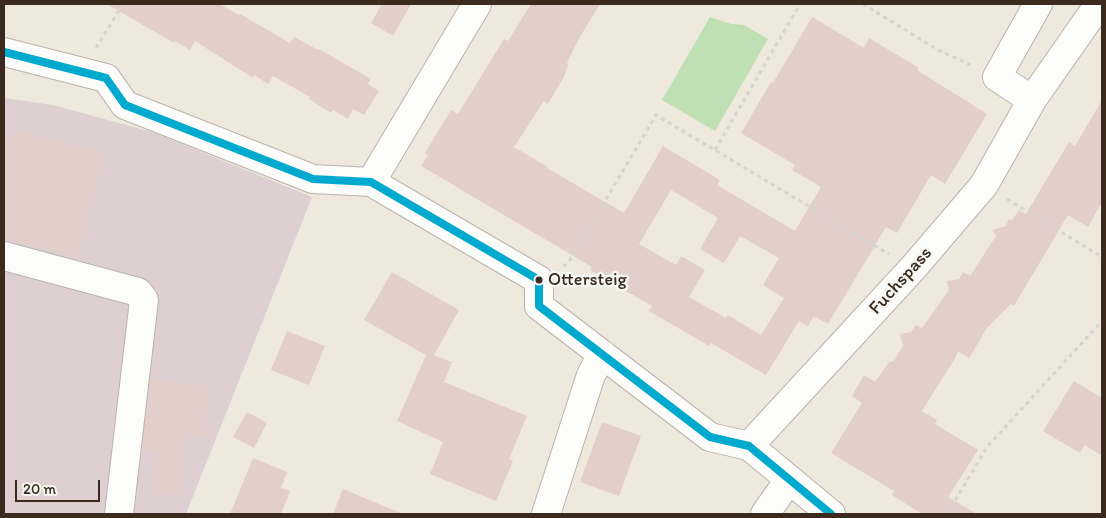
<!DOCTYPE html>
<style>
body{margin:0}
#map{position:relative;width:1106px;height:518px;overflow:hidden;background:#eee8dd;font-family:Itim,sans-serif}
canvas{display:block}
.frame{position:absolute;inset:0;border:5px solid #3b2a1e;pointer-events:none}
.scale{position:absolute;left:15px;top:480px;width:85px;height:22px;box-sizing:border-box;border:2px solid #3b2a1e;border-top:0;padding-left:6px;font-size:15px;line-height:18px;white-space:nowrap;color:#3b2a1e;-webkit-text-stroke:4px #f6f6f2;paint-order:stroke}
</style>
<div id="map">
<canvas width="1106" height="518"></canvas>
<div class="frame"></div>
<div class="scale">20 m</div>
</div>
<script>
const ctx = document.querySelector('canvas').getContext('2d');
ctx.lineJoin = 'round';
function paint(path, color) {
  ctx.fillStyle = color;
  ctx.fill(path, 'evenodd');
}
function poly(rows) {
  const path = new Path2D();
  for (const r of rows) {
    path.moveTo(r[0], r[1]);
    for (let i = 2; i < r.length; i += 2) path.lineTo(r[i], r[i + 1]);
  }
  return path;
}
function strokePath(path, color, width, dash) {
  ctx.strokeStyle = color;
  ctx.lineWidth = width;
  ctx.lineCap = dash ? 'butt' : 'round';
  ctx.setLineDash(dash || []);
  ctx.stroke(path);
}
function drawText(font, color, halo, rows, align = 'center') {
  ctx.font = font + ' Itim,sans-serif';
  ctx.lineWidth = 5;
  ctx.setLineDash([]);
  ctx.textBaseline = 'middle';
  ctx.strokeStyle = halo;
  ctx.fillStyle = color;
  for (const [text, x, y, turn = 0] of rows) {
    ctx.save();
    ctx.translate(x, y);
    ctx.rotate((+turn || 0) * Math.PI / 180);
    ctx.textAlign = isNaN(turn) ? turn : align;
    if (halo) ctx.strokeText(text, 0, 0);
    ctx.fillText(text, 0, 0);
    ctx.restore();
  }
}
const industrial = poly([
 [4,98,53,105,155,133,312,197,186,514,4,514]
]);
const green = poly([
 [710,17,731,24,744,25,768,39,715,131,662,100]
]);
const building = poly([
 [107,4,219,4,239,15,240,14,290,43,294,37,318,50,319,49,371,79,368,84,379,91,364,115,353,109,348,119,333,110,331,113,309,99,310,97,273,76,268,84,254,75,253,78,195,41,190,50,175,41,174,43],
 [382,4,411,4,393,36,371,23],
 [531,4,600,4,578,40,567,63,568,64,565,75,548,104,544,101,514,147,548,167,547,168,624,213,663,146,720,180,717,185,795,231,821,187,792,170,795,165,741,133,771,82,773,83,812,17,864,48,869,38,919,68,917,70,987,114,945,184,931,175,897,233,886,227,828,324,814,316,808,326,799,321,766,375,711,343,709,346,649,311,652,306,590,270,592,267,421,166,428,155,425,153,451,110,458,114,504,39,508,41],
 [671,190,718,218,700,249,724,263,740,236,779,258,763,285,784,298,761,335,728,315,726,318,689,297,705,270,681,256,676,265,639,244],
 [1102,100,1102,202,1088,227,1068,215,1014,306,1011,304,987,328,969,358,958,351,955,358,922,411,937,420,935,424,978,450,948,497,977,514,922,514,892,495,894,491,831,453,862,403,852,396,864,375,875,382,889,362,894,361,903,346,900,334,911,332,916,325,922,328,949,290,947,281,959,279,963,272,970,276,996,236,992,230,1006,226,1009,219,1012,220,1019,210,1026,214,1069,142,1075,146],
 [20,132,104,154,77,257,4,238,4,141],
 [392,272,459,310,434,355,452,362,444,382,527,416,509,459,513,461,496,501,430,474,443,442,397,421,426,355,364,320],
 [287,331,325,346,309,385,271,370],
 [150,380,209,386,204,436,186,434,179,496,153,493,158,450,142,449],
 [1074,381,1102,398,1102,456,1085,445,1080,453,1043,431],
 [247,412,267,423,254,448,233,437],
 [602,422,641,436,619,496,580,482],
 [253,458,287,472,281,488,290,491,281,514,230,514],
 [343,489,403,514,333,514]
]);
const path = poly([
 [863,4,938,50,973,66],
 [96,48,123,4],
 [715,150,800,4],
 [1007,199,1102,257],
 [563,266,568,263,656,115,889,254],
 [947,514,987,447,1102,321]
]);
const minor = poly([
 [4,52,106,78,125,105,313,179,371,182,539,280,539,306,710,437,749,446,831,514],
 [1032,100,997,77,1038,4],
 [371,182,477,4],
 [4,256,138,292,144,300,119,514],
 [749,446,913,268,984,185,1032,100,1099,4],
 [546,514,591,375,602,354],
 [765,514,789,480]
]);
const bus1 = poly([
 [4,52,106,78,125,105,313,179,371,182,539,280,539,306,710,437,749,446,831,514]
]);
const markers = [
 [539,280,4.5,"#3b2a1e"]
];
const busNames = [
 ["Ottersteig",548,280]
];
const streetNames = [
 ["Fuchspass",901,281,-48]
];
paint(industrial, '#ded0d2');
paint(green, '#bee0b3');
paint(building, '#e2cfc9');
strokePath(minor, '#b9b4ac', 30);
strokePath(path, '#d6d4d0', 3, [4, 4]);
strokePath(minor, '#fcfcfa', 28);
strokePath(bus1, '#00a9ce', 8);
for (const [x, y, r, color] of markers) {
  const dot = new Path2D();
  dot.arc(x, y, r, 0, 2 * Math.PI);
  ctx.fillStyle = color;
  ctx.fill(dot);
  strokePath(dot, '#f6f6f2', 2);
}
drawText('18px', '#3b2a1e', '#f6f6f2', busNames, 'left');
drawText('19px', '#3b2a1e', '#f6f6f2', streetNames);
</script>
